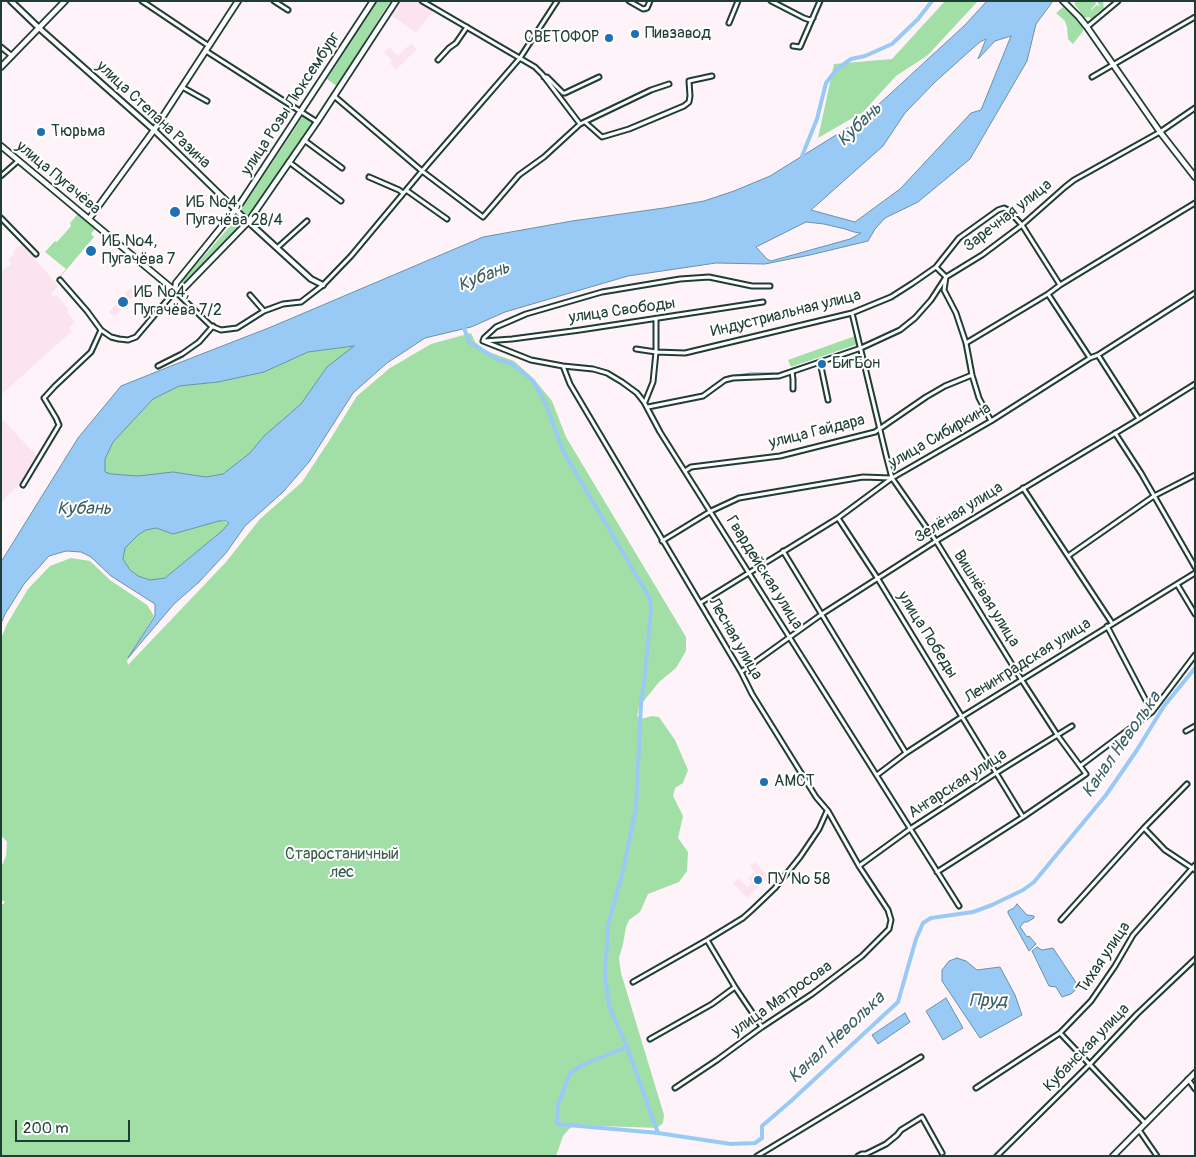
<!DOCTYPE html>
<meta charset="utf-8">
<style>
body{margin:0}
#map{position:relative;width:1196px;height:1157px;overflow:hidden;background:#fef3f8;font-family:Pangolin,sans-serif}
canvas{display:block}
.frame{position:absolute;inset:0;border:2px solid #1f3d34;pointer-events:none}
.scale{position:absolute;left:15px;top:1120px;width:115px;height:22px;box-sizing:border-box;border:2px solid #1f3d34;border-top:0;padding-left:6px;font-size:15px;line-height:18px;white-space:nowrap;color:#1f3d34;-webkit-text-stroke:4px #fff;paint-order:stroke}
</style>
<div id="map">
<canvas width="1196" height="1157"></canvas>
<div class="frame"></div>
<div class="scale">200 m</div>
</div>
<script>
const ctx = document.querySelector('canvas').getContext('2d');
ctx.lineJoin = 'round';
function paint(path, color) {
  ctx.fillStyle = color;
  ctx.fill(path, 'evenodd');
}
function poly(rows) {
  const path = new Path2D();
  for (const r of rows) {
    path.moveTo(r[0], r[1]);
    for (let i = 2; i < r.length; i += 2) path.lineTo(r[i], r[i + 1]);
  }
  return path;
}
function strokePath(path, color, width, dash) {
  ctx.strokeStyle = color;
  ctx.lineWidth = width;
  ctx.lineCap = dash ? 'butt' : 'round';
  ctx.setLineDash(dash || []);
  ctx.stroke(path);
}
function drawText(font, color, halo, rows, align = 'center') {
  ctx.font = font + ' Pangolin,sans-serif';
  ctx.lineWidth = 4;
  ctx.setLineDash([]);
  ctx.textBaseline = 'middle';
  ctx.strokeStyle = halo;
  ctx.fillStyle = color;
  for (const [text, x, y, turn = 0] of rows) {
    ctx.save();
    ctx.translate(x, y);
    ctx.rotate((+turn || 0) * Math.PI / 180);
    ctx.textAlign = isNaN(turn) ? turn : align;
    if (halo) ctx.strokeText(text, 0, 0);
    ctx.fillText(text, 0, 0);
    ctx.restore();
  }
}
const built = poly([
 [399,1,422,1,435,9,416,33,391,15],
 [411,43,417,49,396,70,390,64,392,61,384,52,389,47,398,56],
 [22,243,58,286,51,294,54,297,57,295,69,310,67,312,75,322,69,328,72,331,1,395,1,272,11,264,8,260,14,254,13,252],
 [130,288,136,293,115,317,109,312],
 [1,418,38,457,20,483,1,503],
 [755,862,769,877,747,898,733,883,739,878,747,887,752,883,748,878,755,872,750,866]
]);
const green = poly([
 [377,1,393,1,389,3,353,61,353,64,338,87,327,79],
 [945,1,978,1,928,55,896,76,863,112,818,138,834,64,892,59],
 [1075,1,1095,1,1096,4,1091,9,1093,12,1092,9,1097,5,1100,7,1097,1,1103,1,1104,10,1103,11,1101,10,1096,14,1094,18,1092,19,1089,17,1084,18,1079,10,1075,5],
 [1063,7,1074,16,1083,27,1083,31,1073,44,1068,39,1067,27,1065,21,1056,13],
 [303,116,314,122,249,217,241,210],
 [77,215,79,215,95,229,91,234,94,237,56,282,55,282,66,269,45,252,55,241,57,242,71,226,70,223],
 [238,217,244,222,185,285,181,282],
 [471,333,475,342,486,351,514,361,533,378,552,401,566,437,686,637,686,651,676,668,659,682,639,707,637,716,641,719,652,716,659,717,675,740,688,770,683,783,675,788,673,796,683,816,678,838,688,852,687,871,679,882,648,894,640,912,629,920,626,927,623,944,619,958,621,973,664,1115,663,1123,657,1128,576,1125,569,1129,563,1136,556,1156,1,1156,1,906,5,902,1,900,1,868,6,856,7,842,1,835,1,639,7,624,28,589,50,566,71,558,90,561,110,580,147,605,154,616,127,661,128,665,226,562,260,519,302,482,331,438,357,396,390,368,431,344],
 [855,336,858,344,791,367,788,360],
 [355,346,327,367,301,404,264,436,250,453,223,474,206,477,173,472,138,476,111,474,105,472,105,459,113,442,153,399,179,386,218,382,264,372,308,352],
 [219,521,229,523,222,531,165,578,150,580,138,576,130,570,123,559,125,548,138,535,146,530,156,528,173,534]
]);
const water = poly([
 [987,1,1053,1,1036,24,1027,61,970,159,918,202,885,218,875,229,868,241,810,255,765,264,716,263,628,276,505,312,471,327,425,338,387,363,353,393,309,462,283,492,245,526,226,553,199,582,174,604,128,658,155,616,155,604,111,576,91,557,81,552,66,551,49,556,24,584,5,614,1,624,1,562,78,438,121,386,176,364,271,327,483,237,572,221,664,208,704,201,734,191,770,176,865,117,965,25,987,1],
 [1011,36,981,110,971,113,900,189,855,222,811,210,883,146,905,113,934,83,973,48,980,42,986,39,978,59,995,41,1011,36],
 [806,222,824,224,845,229,854,232,861,233,850,239,771,261,767,259,756,247,806,222],
 [354,346,327,367,301,404,264,436,250,453,223,474,206,477,173,472,138,476,111,474,105,472,105,459,113,442,153,399,179,386,218,382,264,372,308,352,354,346],
 [219,521,226,521,229,523,222,531,165,578,150,580,138,576,130,570,123,559,125,548,138,535,146,530,156,528,173,534,219,521],
 [1017,904,1027,915,1034,916,1034,918,1027,922,1024,922,1020,927,1027,937,1029,936,1036,944,1029,951,1008,913,1008,911,1014,908,1017,904],
 [1037,947,1042,950,1053,948,1079,987,1071,994,1062,997,1056,987,1049,986,1032,951,1037,947],
 [957,958,966,961,977,970,1000,967,1015,995,1022,1015,980,1038,942,981,942,970,949,961,957,958],
 [946,998,963,1028,943,1040,926,1011,946,998],
 [905,1013,910,1022,878,1044,872,1035,905,1013]
]);
const stream = poly([
 [652,403,668,401,703,393,728,376,751,373,778,373,858,347]
]);
const canal = poly([
 [802,156,817,119,826,83,837,69,851,59,865,56,892,44,918,19,932,1],
 [464,328,469,342,497,359,512,364,533,381,546,404,563,451,649,597,651,609,645,674,641,704,636,808,623,871,608,925,605,977,609,1006,627,1047,658,1133],
 [627,1047,582,1065,570,1073,558,1105,557,1124,658,1133,731,1144,755,1143,762,1138,762,1126,791,1101,898,1002,916,939,923,923,931,918,973,912,992,905,1023,890,1034,882,1106,795,1137,750,1164,706,1195,668]
]);
const minor = poly([
 [142,1,209,46],
 [274,1,288,10],
 [422,1,535,67,542,74,580,124],
 [629,1,643,9,647,8,650,1],
 [771,1,804,18,810,20,813,18],
 [729,23,738,1],
 [1087,27,1118,1],
 [793,46,800,47,820,1],
 [1,47,12,56],
 [206,51,317,122],
 [438,60,449,48,456,43,467,27],
 [544,77,547,77,563,93,565,93,599,77],
 [1092,77,1195,17],
 [182,87,207,101],
 [334,96,422,171,483,217,519,175,544,157,580,124,651,90,669,84],
 [585,122,602,137,629,129,684,106,689,102,690,96,689,81,712,76],
 [304,140,342,168],
 [289,162,341,201],
 [1,176,18,161],
 [369,177,399,190,403,193],
 [406,190,447,219],
 [1,218,36,254],
 [277,248,307,221],
 [936,267,946,277,944,290,956,313,966,343,972,375,979,398,991,421],
 [60,280,87,311,101,330,111,337,119,339,128,340,136,337,175,291,211,326,221,330,237,328,264,311,283,304,301,302,323,285,351,256,422,171,520,58,557,1],
 [1048,294,1090,358],
 [250,295,264,311],
 [852,313,886,455,892,478,936,541,1021,679,1058,736,1086,774,1023,817,937,872],
 [483,341,531,360,563,366,593,369,607,373,622,382,637,393,644,402,660,432,959,906],
 [483,341,484,338,496,327,526,314,602,292,680,279,709,277,752,286,770,286],
 [484,341,512,339,580,330,763,302],
 [966,343,1048,294,1060,285,1195,203],
 [636,349,656,352,685,353,852,313,891,297,913,283,936,267,959,238,998,210,1004,208,1008,210,1022,225,1060,285],
 [1098,355,1139,419],
 [820,362,828,400],
 [158,366,182,354,199,342,213,326],
 [563,366,570,384,741,672,752,694,816,797,828,811,859,866,888,910,891,920,889,929,862,956,812,994,762,1027,717,1060,675,1088],
 [792,372,793,379,793,389],
 [645,402,653,382,656,352,656,319],
 [648,407,703,396,725,380,733,378,779,376,861,348,900,330,915,318,931,300,946,277,982,255,1022,225,1065,187,1074,180,1160,132,1195,108],
 [1115,433,1141,473,1195,567],
 [685,471,691,467,780,456,875,432,926,397,945,386,972,375],
 [23,485,59,425,56,418,44,398,55,386,91,352,101,330],
 [1023,488,1112,623],
 [838,518,878,579,1023,817],
 [662,541,711,511,739,498,863,477,891,478],
 [783,551,906,753],
 [1068,556,1154,496,1195,475],
 [1177,584,1195,614],
 [700,603,838,518,892,478,991,421,1090,358,1098,355,1195,293],
 [1107,626,1152,712],
 [741,672,822,614,936,541,1139,419,1195,384],
 [1186,731,1195,726],
 [1080,766,1152,712,1195,655],
 [877,775,906,753,963,716,1195,573],
 [1144,828,1165,850,1195,870],
 [859,866,910,829,996,773,1072,726],
 [1061,920,1144,828,1187,784],
 [707,940,735,987,762,1027],
 [633,982,707,940,743,918,752,910,775,888,800,857,819,829,827,811],
 [1060,1033,1145,1123],
 [650,1039,712,1004,735,987],
 [1188,1079,1195,1089],
 [976,1088,1060,1033,1091,1001,1115,966,1133,935,1195,865],
 [1139,1130,1157,1156],
 [757,1156,921,1057],
 [858,1156,862,1154,866,1154,886,1144,897,1135,901,1130,922,1117,942,1153],
 [997,1156,1090,1064,1137,1014,1195,959]
]);
const tertiary = poly([
 [11,1,39,28,154,130,242,216,311,279,323,285]
]);
const secondary = poly([
 [1063,1,1079,17,1087,27,1160,132,1195,177],
 [1,67,65,1],
 [1,146,175,291],
 [89,219,154,130,238,1],
 [175,291,180,291,183,289,248,222,317,122,396,1],
 [175,291,176,283,240,204,373,1],
 [1113,1156,1195,1073]
]);
const markers = [
 [635,34,5,"#1f6fb2"],
 [609,38,5,"#1f6fb2"],
 [41,132,5,"#1f6fb2"],
 [175,212,6,"#1f6fb2"],
 [91,251,6,"#1f6fb2"],
 [123,302,6,"#1f6fb2"],
 [822,364,5,"#1f6fb2"],
 [764,782,5,"#1f6fb2"],
 [758,880,5,"#1f6fb2"]
];
const poiNames = [
 ["Пивзавод",645,34],
 ["СВЕТОФОР",599,38,"right"],
 ["Тюрьма",51,132],
 ["ИБ №4,",186,203],
 ["Пугачёва 28/4",186,221],
 ["ИБ №4,",102,242],
 ["Пугачёва 7",102,260],
 ["ИБ №4,",134,293],
 ["Пугачёва 7/2",134,311],
 ["БигБон",832,364],
 ["АМСТ",774,782],
 ["ПУ № 58",768,880]
];
const streetNames = [
 ["улица Розы Люксембург",291,104,-57],
 ["улица Степана Разина",153,115,43],
 ["улица Пугачёва",58,178,40],
 ["Заречная улица",1008,216,-38],
 ["улица Свободы",622,311,-8],
 ["Индустриальная улица",786,314,-14],
 ["улица Гайдара",817,432,-14],
 ["улица Сибиркина",940,436,-30],
 ["Зелёная улица",959,513,-32],
 ["Гвардейская улица",764,573,58],
 ["Вишнёвая улица",986,599,58],
 ["улица Победы",927,635,58],
 ["Лесная улица",735,639,60],
 ["Ленинградская улица",1028,661,-32],
 ["Ангарская улица",958,784,-33],
 ["Тихая улица",1104,958,-56],
 ["улица Матросова",782,999,-35],
 ["Кубанская улица",1087,1048,-46]
];
const parkNames = [
 ["Старостаничный",342,855],
 ["лес",342,873]
];
const waterNames = [
 ["Кубань",860,125,-44],
 ["Кубань",484,277,-21],
 ["Кубань",84,509],
 ["Канал Неволька",1122,745,-55],
 ["Пруд",988,1001],
 ["Канал Неволька",837,1038,-43]
];
paint(built, '#fce4ef');
paint(green, '#a1dfa7');
paint(water, '#98caf5');
strokePath(water, '#6892a8', 1);
strokePath(stream, '#6892a8', 1);
strokePath(canal, '#98caf5', 4);
strokePath(minor, '#1f3d34', 7);
strokePath(tertiary, '#1f3d34', 8);
strokePath(secondary, '#1f3d34', 8);
strokePath(minor, '#fff', 3);
strokePath(tertiary, '#fff', 4);
strokePath(secondary, '#fff', 4.5);
for (const [x, y, r, color] of markers) {
  const dot = new Path2D();
  dot.arc(x, y, r, 0, 2 * Math.PI);
  ctx.fillStyle = color;
  ctx.fill(dot);
  strokePath(dot, '#fff', 2);
}
drawText('16px', '#1f3d34', '#fff', poiNames, 'left');
drawText('16px', '#1f3d34', '#fff', streetNames);
drawText('16px', '#395d4b', '#fff', parkNames);
drawText('italic 18px', '#3d6064', '#fff', waterNames);
</script>
